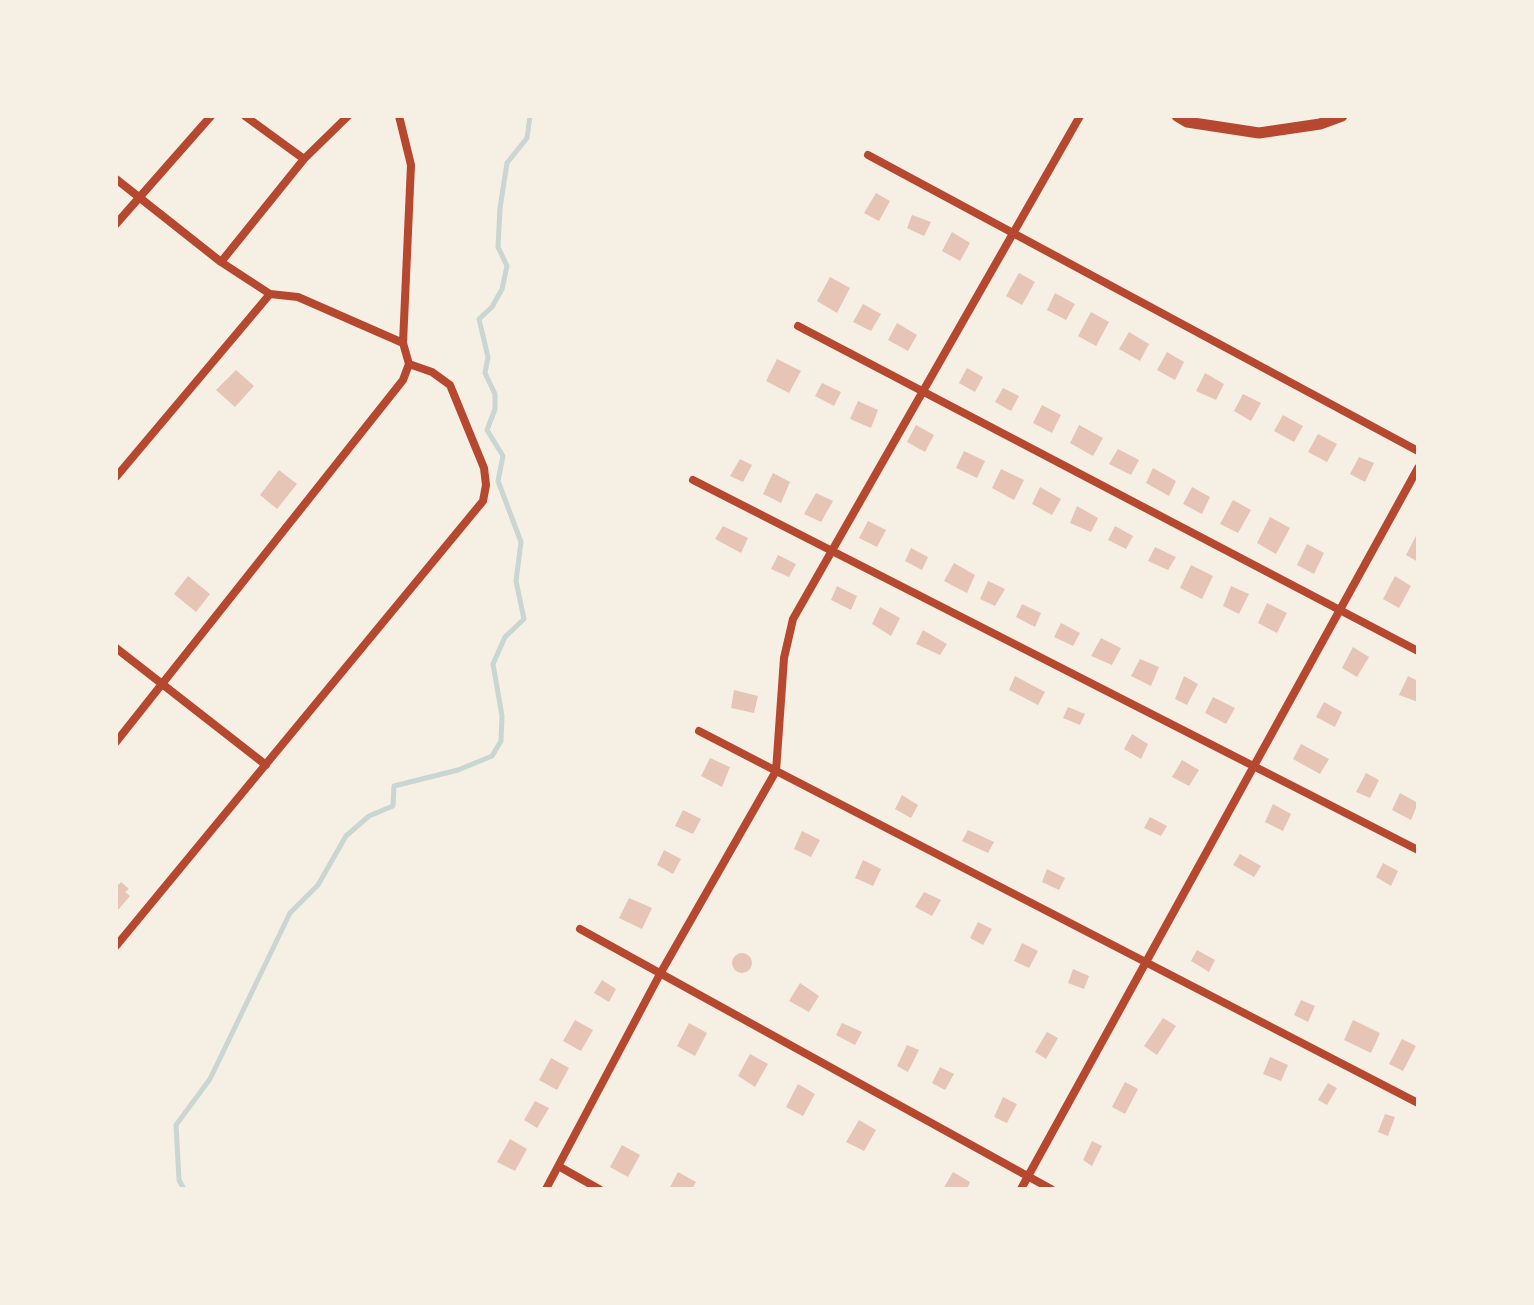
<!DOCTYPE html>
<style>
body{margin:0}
#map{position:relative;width:1534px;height:1305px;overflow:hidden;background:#f6efe4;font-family:"Work Sans",sans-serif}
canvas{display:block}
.frame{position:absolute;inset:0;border:118px solid #f6efe4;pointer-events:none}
</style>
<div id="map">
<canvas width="1534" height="1305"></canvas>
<div class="frame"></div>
</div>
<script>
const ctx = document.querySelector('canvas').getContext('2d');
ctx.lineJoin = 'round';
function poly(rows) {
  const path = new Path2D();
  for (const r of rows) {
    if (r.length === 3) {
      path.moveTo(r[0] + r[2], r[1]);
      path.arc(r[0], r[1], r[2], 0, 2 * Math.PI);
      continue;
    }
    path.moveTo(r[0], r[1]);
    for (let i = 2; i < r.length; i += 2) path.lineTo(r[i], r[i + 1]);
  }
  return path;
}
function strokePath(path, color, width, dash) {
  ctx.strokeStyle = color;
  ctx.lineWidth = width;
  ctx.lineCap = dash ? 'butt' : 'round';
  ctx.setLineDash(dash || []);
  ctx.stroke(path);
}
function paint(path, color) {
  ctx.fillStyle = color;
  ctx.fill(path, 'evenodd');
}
const stream = poly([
 [184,1189,179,1180,176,1125,210,1079,290,913,318,885,346,836,369,816,393,806,394,786,458,770,492,756,501,741,502,716,493,664,505,637,524,619,516,581,521,542,498,481,503,456,487,430,495,409,495,394,485,373,488,357,479,319,492,307,502,289,507,266,498,247,500,208,507,163,527,138,530,116]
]);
const building = poly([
 [876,193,890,201,879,221,864,213],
 [912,215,931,222,924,236,907,228],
 [952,232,970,243,960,261,942,251],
 [1019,273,1035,282,1022,305,1006,296],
 [830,277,850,288,837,313,817,301],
 [1055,293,1075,304,1066,320,1047,310],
 [863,304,881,314,871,331,853,322],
 [1091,312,1109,322,1096,346,1078,336],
 [897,323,917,335,908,351,888,340],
 [1129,332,1149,344,1140,361,1119,349],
 [1167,352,1184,362,1175,380,1157,370],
 [777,359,801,371,789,393,766,381],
 [967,368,983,377,975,392,959,383],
 [236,370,254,386,235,407,216,390],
 [1205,373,1224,384,1216,400,1196,391],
 [822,383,841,392,834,406,815,396],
 [1003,388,1019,396,1011,411,995,402],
 [1243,394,1261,403,1251,421,1234,411],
 [858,401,878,410,871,428,850,419],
 [1042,405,1061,415,1052,433,1033,423],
 [1283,415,1303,426,1294,442,1274,431],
 [916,425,934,435,925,452,907,442],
 [1079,425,1103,438,1093,456,1070,443],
 [1318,434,1337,444,1327,462,1308,452],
 [1118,449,1139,460,1131,475,1109,464],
 [964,451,985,461,977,478,956,468],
 [1359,457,1374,463,1365,482,1350,474],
 [740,459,752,465,743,482,730,476],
 [1153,468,1176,481,1169,496,1146,483],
 [1001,469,1024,480,1014,500,992,488],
 [279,470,297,484,277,509,260,495],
 [773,473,790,482,781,503,763,494],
 [1040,487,1061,499,1052,515,1032,504],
 [1192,487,1210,497,1202,514,1183,504],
 [816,493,833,501,821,522,804,514],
 [1233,500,1251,510,1238,533,1220,524],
 [1077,506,1098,518,1091,532,1070,523],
 [1270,517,1290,528,1276,554,1257,543],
 [868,521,886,530,877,547,859,538],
 [723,526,748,538,741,553,715,539],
 [1115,526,1133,536,1126,549,1108,540],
 [1418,532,1418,562,1406,555],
 [1307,544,1324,553,1314,574,1297,565],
 [1155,547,1176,557,1168,570,1148,561],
 [911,548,928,557,922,570,905,561],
 [778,555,796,564,789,577,771,569],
 [954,563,975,575,967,593,944,581],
 [1191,565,1213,576,1202,599,1180,588],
 [188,576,210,594,196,612,174,594],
 [1395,576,1411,586,1399,608,1383,599],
 [988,581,1005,589,995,606,980,599],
 [837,586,857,596,851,610,831,600],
 [1231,586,1249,594,1239,614,1223,606],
 [1267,603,1287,613,1277,633,1258,623],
 [1022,604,1041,613,1035,627,1016,617],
 [880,607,900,618,891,636,872,624],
 [1061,623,1080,633,1073,646,1054,637],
 [923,630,947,644,940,655,916,644],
 [1101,638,1121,648,1112,665,1091,656],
 [1353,647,1369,657,1357,677,1342,668],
 [1140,659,1159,667,1151,686,1131,676],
 [1015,676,1045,692,1038,705,1009,690],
 [1184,676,1198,684,1187,705,1175,699],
 [1408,676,1418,681,1418,702,1399,695],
 [734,690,758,696,754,713,731,708],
 [1213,697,1235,708,1226,724,1205,713],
 [1324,702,1342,712,1335,727,1316,717],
 [1068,707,1085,714,1080,725,1063,718],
 [1132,734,1148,744,1141,759,1124,749],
 [1301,744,1329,759,1320,774,1293,759],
 [710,758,730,767,722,787,701,776],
 [1182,760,1199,770,1189,786,1172,777],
 [1366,773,1379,780,1370,798,1356,792],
 [1400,793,1418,803,1411,820,1392,810],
 [902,795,918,805,911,818,895,809],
 [1273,804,1291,814,1283,831,1265,822],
 [683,810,701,819,693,834,675,826],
 [1150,817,1167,826,1161,836,1144,828],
 [968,830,994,842,988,853,962,841],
 [802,831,820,840,811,857,794,849],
 [664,850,681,859,673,874,657,865],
 [1240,854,1261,866,1254,877,1233,865],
 [863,860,881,869,873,886,855,878],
 [1383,863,1398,871,1391,886,1376,877],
 [1047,869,1065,878,1059,890,1042,882],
 [121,882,129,889,125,892,130,896,118,910,116,887],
 [924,892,941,900,932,916,915,907],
 [629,898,652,908,642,929,619,918],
 [978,922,992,929,983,945,970,938],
 [1022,943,1038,951,1029,968,1014,961],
 [1197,950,1215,960,1209,972,1191,961],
 [742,963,10],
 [1073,969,1089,976,1084,989,1068,983],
 [602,980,616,989,609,1002,594,993],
 [800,983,819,996,809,1012,789,1001],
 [1301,1000,1315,1006,1308,1022,1294,1015],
 [1163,1018,1176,1026,1157,1055,1144,1046],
 [575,1020,593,1030,581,1051,563,1041],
 [1353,1020,1380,1033,1371,1053,1344,1040],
 [689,1023,707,1033,695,1056,677,1046],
 [842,1023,862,1032,855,1045,836,1035],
 [1047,1032,1058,1038,1046,1059,1035,1052],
 [1402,1039,1416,1046,1403,1071,1389,1064],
 [907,1045,919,1050,908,1072,897,1066],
 [750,1054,768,1064,755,1087,738,1076],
 [1270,1057,1288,1065,1281,1081,1263,1074],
 [551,1058,569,1068,557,1090,539,1080],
 [940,1067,954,1074,945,1090,932,1083],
 [1125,1082,1138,1089,1125,1114,1112,1107],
 [1328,1083,1337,1088,1327,1105,1318,1100],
 [798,1084,815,1094,803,1116,786,1107],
 [1003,1097,1017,1104,1007,1123,994,1117],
 [535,1101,549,1108,537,1128,524,1120],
 [1385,1114,1395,1117,1388,1136,1378,1132],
 [859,1120,876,1130,864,1151,846,1142],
 [510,1139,527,1149,515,1171,497,1162],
 [1092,1141,1102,1146,1092,1166,1083,1160],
 [622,1145,640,1155,628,1177,610,1167],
 [678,1172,696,1182,692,1189,669,1189],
 [953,1172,970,1182,967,1189,943,1189]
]);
const minor = poly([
 [245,116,304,159,348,116],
 [868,155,1418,451],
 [116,179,221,262,270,294,298,297,403,343],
 [116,224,211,116],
 [221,262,304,159],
 [798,326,1418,651],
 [116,477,270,294],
 [693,480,1418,850],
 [116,648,266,765],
 [699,731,1418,1103],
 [116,742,403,380,409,364,403,343,411,165,399,116],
 [580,929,1051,1189],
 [116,946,483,501,486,485,484,468,450,385,432,372,409,364],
 [560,1167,599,1189],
 [546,1189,660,974,776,771,784,658,793,619,1080,116],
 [1021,1189,1418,468]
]);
const tertiary = poly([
 [1177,116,1187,122,1259,133,1320,124,1342,116]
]);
strokePath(stream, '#c9d6d2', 5);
paint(building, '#e6c5b7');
strokePath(minor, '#b5482f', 8);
strokePath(tertiary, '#b5482f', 11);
</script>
